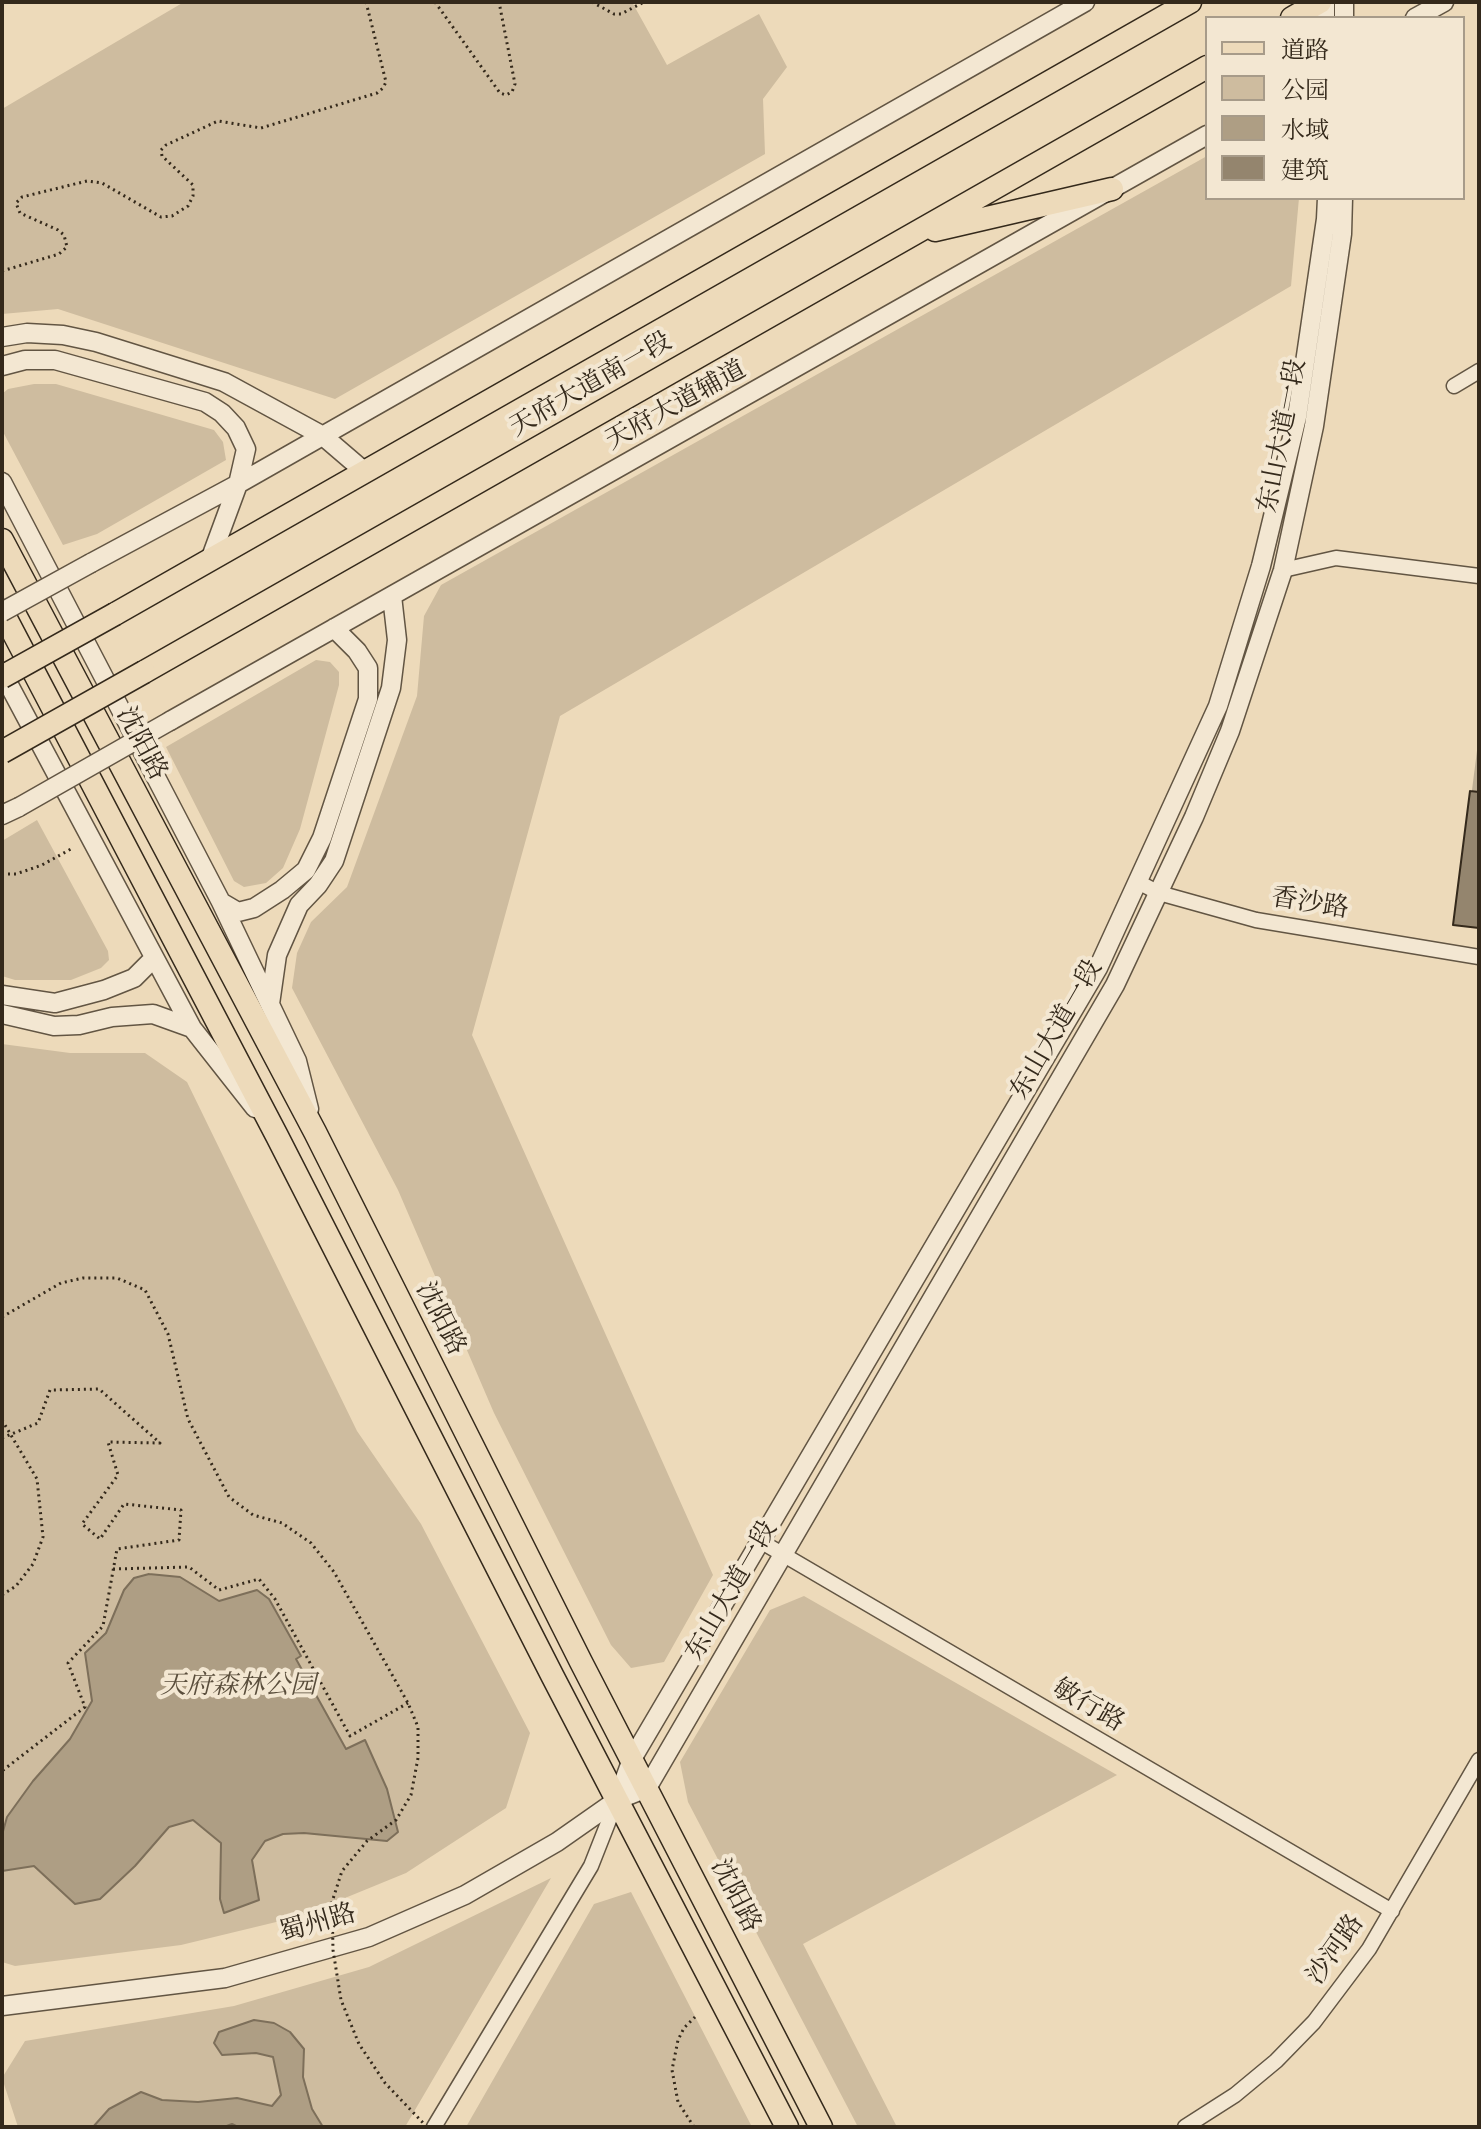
<!DOCTYPE html>
<meta charset="utf-8">
<style>
body{margin:0}
#map{position:relative;width:1481px;height:2129px;overflow:hidden;background:#eddaba;font-family:"Gentium Book Plus","Noto Serif SC",serif}
canvas{display:block}
.frame{position:absolute;inset:0;border:4px solid #34291b;pointer-events:none}
.legend{position:absolute;left:1205px;top:16px;width:260px;height:184px;box-sizing:border-box;background:#f3e7d2;border:2px solid #a79b89;margin:0;padding:10px 14px;list-style:none;font-size:24px;color:#34291b}
.legend li{display:flex;align-items:center;gap:16px;height:40px}
.legend b{width:40px;border:2px solid #a79b89}
</style>
<div id="map">
<canvas width="1481" height="2129"></canvas>
<div class="frame"></div>
<ul class="legend">
<li><b style="height:10px;background:#eddaba"></b>道路</li>
<li><b style="height:22px;background:#cebc9f"></b>公园</li>
<li><b style="height:22px;background:#ae9e84"></b>水域</li>
<li><b style="height:22px;background:#94856e"></b>建筑</li>
</ul>
</div>
<script>
const ctx = document.querySelector('canvas').getContext('2d');
ctx.lineJoin = 'round';
function paint(path, color) {
  ctx.fillStyle = color;
  ctx.fill(path, 'evenodd');
}
function poly(rows) {
  const path = new Path2D();
  for (const r of rows) {
    path.moveTo(r[0], r[1]);
    for (let i = 2; i < r.length; i += 2) path.lineTo(r[i], r[i + 1]);
  }
  return path;
}
function strokePath(path, color, width, dash) {
  ctx.strokeStyle = color;
  ctx.lineWidth = width;
  ctx.lineCap = dash ? 'butt' : 'round';
  ctx.setLineDash(dash || []);
  ctx.stroke(path);
}
function drawText(font, color, halo, rows, align = 'center') {
  ctx.font = font + ' "Gentium Book Plus","Noto Serif SC",serif';
  ctx.lineWidth = 8;
  ctx.setLineDash([]);
  ctx.textBaseline = 'middle';
  ctx.strokeStyle = halo;
  ctx.fillStyle = color;
  for (const [text, x, y, turn = 0] of rows) {
    ctx.save();
    ctx.translate(x, y);
    ctx.rotate((+turn || 0) * Math.PI / 180);
    ctx.textAlign = isNaN(turn) ? turn : align;
    if (halo) ctx.strokeText(text, 0, 0);
    ctx.fillText(text, 0, 0);
    ctx.restore();
  }
}
const green = poly([
 [184,2,632,2,667,65,759,14,787,67,763,99,765,154,335,399,58,309,2,314,2,109],
 [1207,156,1207,198,1299,198,1291,286,560,716,472,1035,713,1575,664,1662,631,1668,611,1645,494,1413,398,1190,292,988,297,953,311,922,347,887,417,696,424,616,441,585],
 [34,384,56,384,214,430,223,442,226,460,97,534,63,545,2,430,2,394,8,389],
 [316,660,330,662,339,672,339,685,300,829,283,868,266,883,244,887,234,881,166,747],
 [37,820,108,951,109,960,101,968,71,980,15,980,2,976,2,841],
 [2,1044,70,1053,145,1053,187,1082,357,1431,421,1524,530,1733,506,1808,406,1873,301,1916,181,1945,15,1966,2,1962],
 [804,1596,1117,1775,803,1944,897,2127,858,2127,688,1802,680,1762,770,1610],
 [551,1878,405,2127,18,2127,2,2078,25,2041,234,2006,369,1967],
 [631,1892,752,2127,466,2127,594,1904]
]);
const water = poly([
 [149,1574,180,1577,219,1601,257,1590,269,1599,301,1656,296,1659,346,1749,365,1740,387,1789,398,1832,387,1841,304,1833,283,1834,265,1841,252,1860,259,1900,224,1913,220,1899,221,1843,193,1820,169,1827,135,1866,100,1899,75,1904,34,1866,2,1871,2,1835,7,1817,33,1781,70,1739,92,1701,85,1653,106,1633,124,1590,134,1578,149,1574],
 [254,2020,274,2023,290,2032,304,2049,303,2077,312,2109,323,2127,238,2127,232,2124,224,2127,93,2127,109,2109,141,2092,162,2100,198,2102,237,2098,272,2106,281,2095,273,2057,256,2053,222,2055,214,2043,219,2032,254,2020]
]);
const shadow = poly([
 [1479,735,1479,926,1455,923]
]);
const building = poly([
 [1470,791,1479,792,1479,928,1453,925,1470,791]
]);
const path = poly([
 [435,2,500,93,506,95,512,92,515,84,499,2],
 [592,2,614,14,621,14,644,2],
 [2,271,59,254,67,247,64,235,58,230,20,213,16,203,22,197,87,181,102,183,161,217,172,216,188,206,193,196,193,185,162,156,161,150,166,145,218,121,261,128,377,93,383,88,386,82,366,2],
 [2,874,16,874,42,865,71,849],
 [2,1317,61,1283,83,1278,117,1278,145,1290,168,1334,188,1419,229,1497,253,1515,282,1523,311,1543,334,1572,408,1703,418,1727,418,1758],
 [2,1420,37,1479,43,1537,33,1564,16,1586,2,1595],
 [2,1438,38,1423,50,1390,99,1389,160,1443,108,1442,118,1475,82,1524,100,1539,124,1504,181,1510,179,1540,117,1549,103,1626,68,1663,85,1707,2,1771],
 [113,1569,189,1567,219,1590,259,1579,275,1599,350,1736,408,1703],
 [694,2127,678,2102,672,2070,678,2040,684,2028,695,2017]
]);
const minor = poly([
 [1454,386,1479,371],
 [1283,570,1336,558,1479,576],
 [1138,882,1159,893,1256,920,1479,957],
 [760,1541,1392,1911],
 [434,2127,591,1866,617,1800],
 [1185,2127,1235,2095,1276,2061,1314,2022,1369,1949,1479,1760]
]);
const tertiary = poly([
 [1325,2,1325,18],
 [1344,18,1344,2],
 [1415,18,1444,2],
 [2,337,27,333,63,335,96,342,224,382,323,436,365,472],
 [2,366,25,360,55,360,205,402,222,413,236,428,246,449,238,484,210,560],
 [2,482,221,902,297,1061,309,1109],
 [91,563,238,484,1085,2],
 [2,672,192,1028,255,1108],
 [170,721,1207,135],
 [2,815,19,807],
 [221,902,238,912,254,908,282,890,306,870,322,838,368,699,368,668,357,651,334,628],
 [2,995,55,1003,104,990,134,978,153,959],
 [270,1004,277,955,299,905,318,885,334,861,391,688,397,640,392,596],
 [2,1014,54,1026,79,1025,112,1017,153,1014,192,1028],
 [617,1800,632,1759,1098,968,1218,706,1261,566,1297,417,1326,219,1327,198],
 [2,2006,225,1978,369,1937,465,1895,557,1842,617,1800,647,1788,1115,985,1194,817,1230,731,1283,570,1314,426,1342,234,1343,198]
]);
const primary = poly([
 [2,540,315,1132,581,1662,821,2127],
 [2,611,277,1136,553,1677,787,2127]
]);
const trunk = poly([
 [1292,18,1320,2],
 [935,230,1112,189],
 [115,614,1190,2],
 [144,672,1207,67]
]);
const pathBridge = poly([
 [418,1758,411,1795,396,1820,367,1841,342,1871,332,1902,333,1950,341,2000,359,2044,385,2083,427,2127]
]);
const tertiaryBridge = poly([
 [2,612,91,563],
 [19,807,170,721]
]);
const trunkBridge = poly([
 [2,677,115,614],
 [2,752,144,672]
]);
const streetNames = [
 ["天府大道南一段",591,385,-30],
 ["天府大道辅道",676,406,-29],
 ["东山大道一段",1283,436,-79],
 ["沈阳路",141,744,62],
 ["香沙路",1310,904,9],
 ["东山大道一段",1057,1030,-60],
 ["沈阳路",440,1319,63],
 ["东山大道一段",732,1591,-60],
 ["敏行路",1088,1706,30],
 ["沈阳路",735,1896,63],
 ["蜀州路",318,1924,-16],
 ["沙河路",1336,1950,-55]
];
const parkNames = [
 ["天府森林公园",238,1686]
];
paint(green, '#cebc9f');
paint(water, '#ae9e84');
strokePath(water, '#7d6f5a', 2);
paint(shadow, '#0003');
paint(building, '#94856e');
strokePath(building, '#34291b', 2);
strokePath(minor, '#625543', 17);
strokePath(tertiary, '#625543', 21);
strokePath(primary, '#34291b', 25);
strokePath(trunk, '#34291b', 25);
strokePath(path, '#34291b', 3, [2, 4]);
strokePath(minor, '#f3e7d2', 14);
strokePath(tertiary, '#f3e7d2', 18);
strokePath(primary, '#eddaba', 22);
strokePath(trunk, '#eddaba', 22);
strokePath(tertiaryBridge, '#625543', 21, []);
strokePath(trunkBridge, '#34291b', 25, []);
strokePath(pathBridge, '#34291b', 3, [2, 4]);
strokePath(tertiaryBridge, '#f3e7d2', 18);
strokePath(trunkBridge, '#eddaba', 22);
drawText('26px', '#34291b', '#f3e7d2', streetNames);
drawText('italic 26px', '#5a4e3c', '#f3e7d2', parkNames);
</script>
